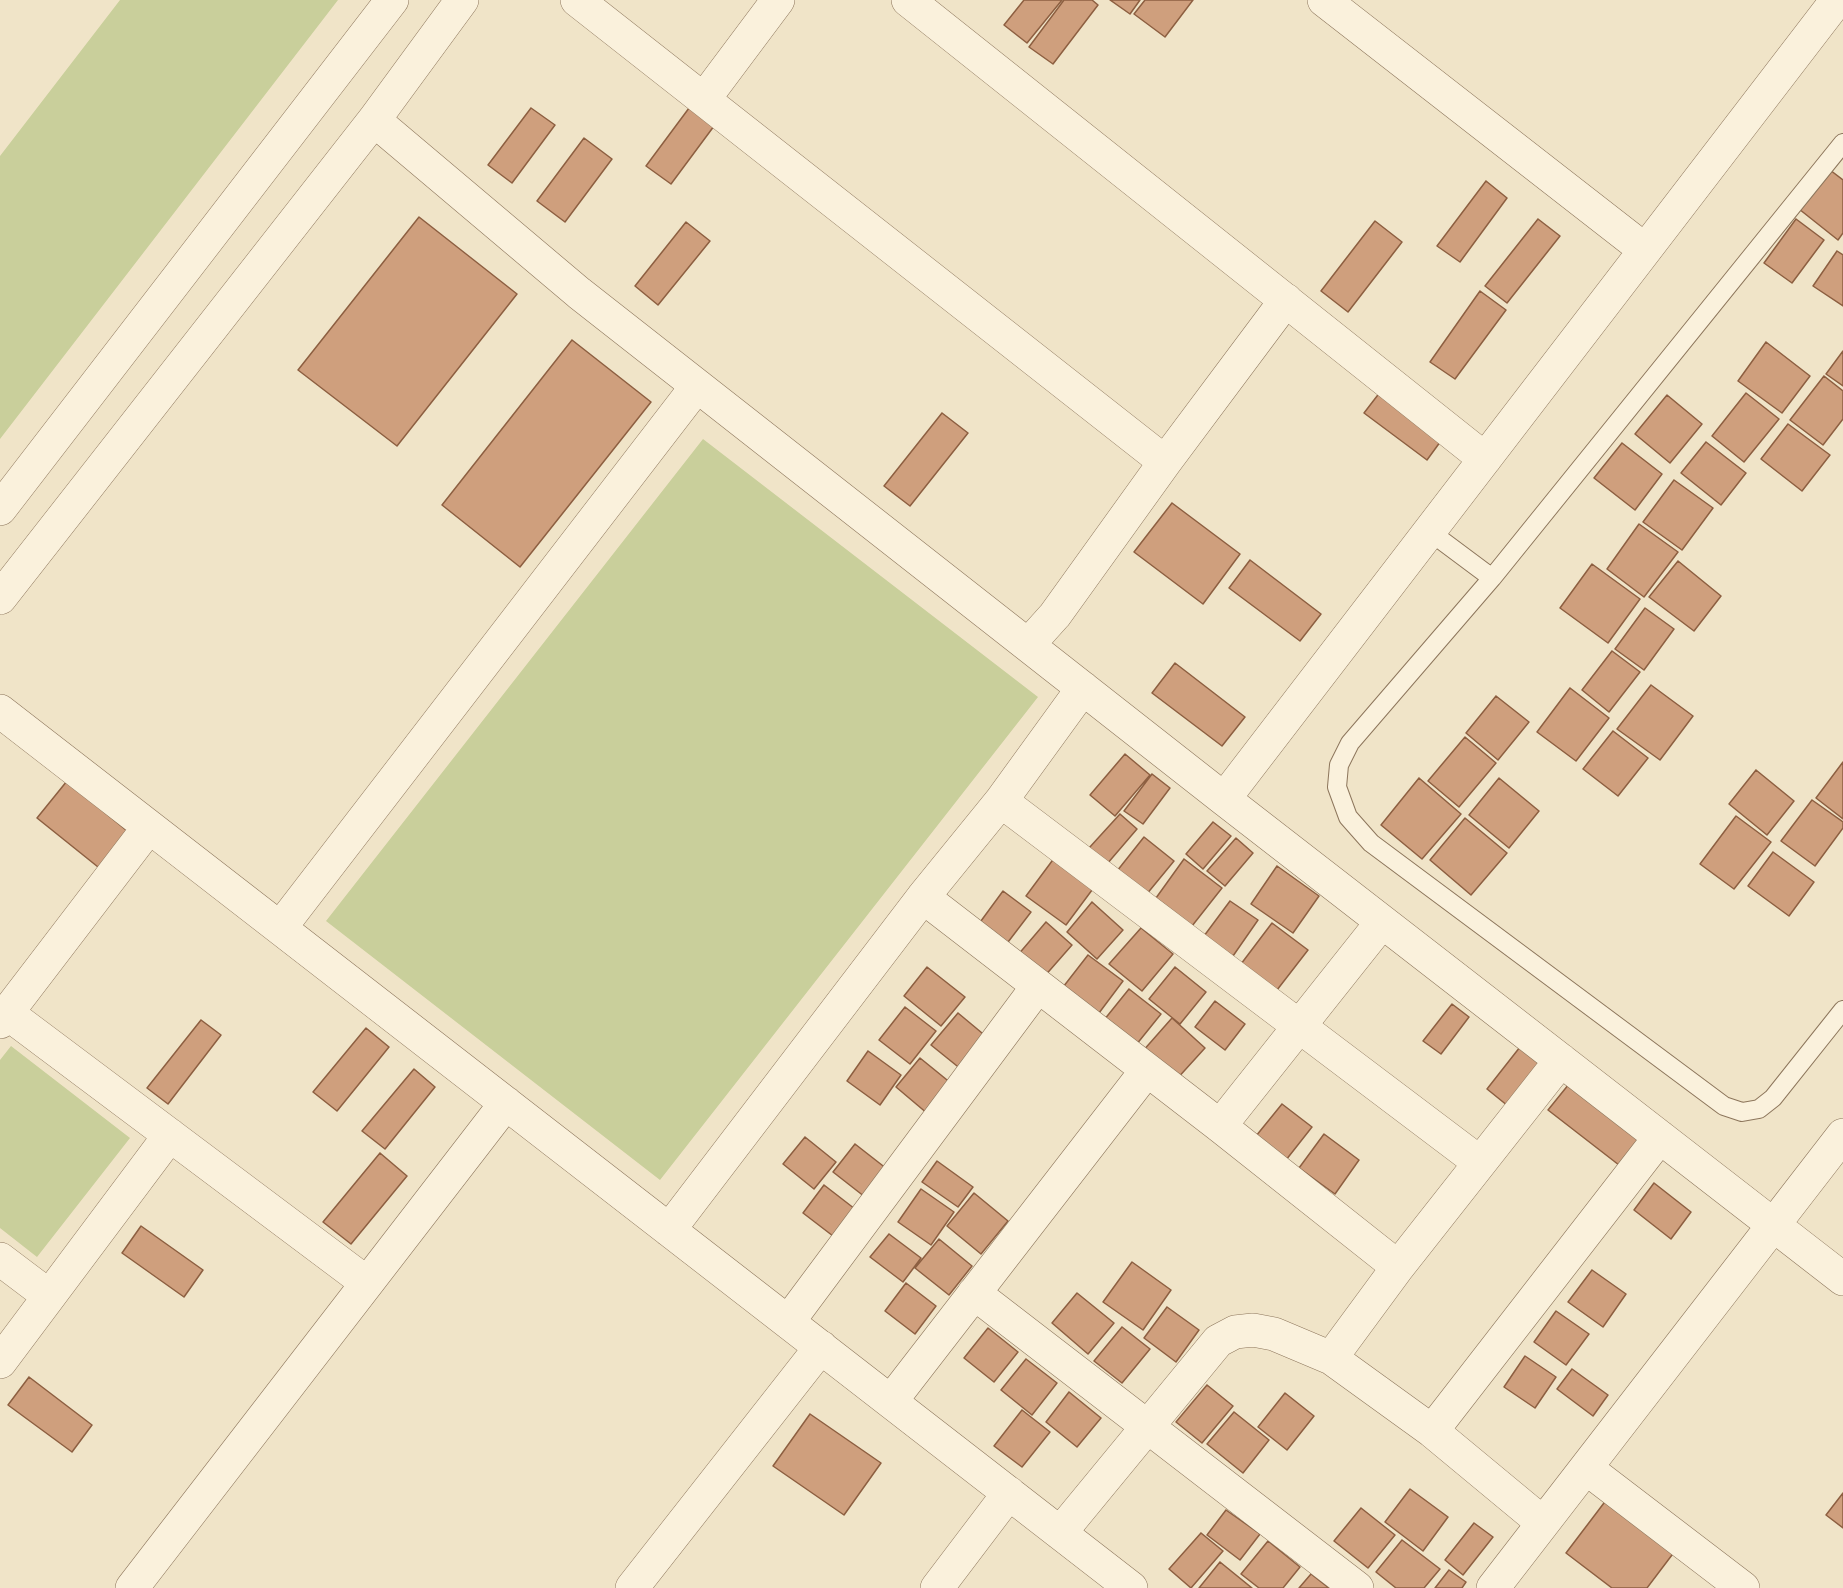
<!DOCTYPE html>
<style>
body{margin:0}
canvas{display:block;background:#f0e4c8}
</style>
<canvas width="1843" height="1588"></canvas>
<script>
const ctx = document.querySelector('canvas').getContext('2d');
ctx.lineJoin = 'round';
function paint(path, color) {
  ctx.fillStyle = color;
  ctx.fill(path, 'evenodd');
}
function poly(rows) {
  const path = new Path2D();
  for (const r of rows) {
    path.moveTo(r[0], r[1]);
    for (let i = 2; i < r.length; i += 2) path.lineTo(r[i], r[i + 1]);
  }
  return path;
}
function strokePath(path, color, width, dash) {
  ctx.strokeStyle = color;
  ctx.lineWidth = width;
  ctx.lineCap = dash ? 'butt' : 'round';
  ctx.setLineDash(dash || []);
  ctx.stroke(path);
}
const green = poly([
 [120,0,338,0,0,439,0,156],
 [703,439,1038,697,660,1180,326,921],
 [11,1046,130,1138,37,1257,0,1228,0,1060]
]);
const building = poly([
 [1024,0,1062,0,1027,43,1004,25,1024,0],
 [1064,0,1092,0,1098,5,1053,64,1029,47,1064,0],
 [1110,0,1140,0,1130,14,1110,0],
 [1145,0,1193,0,1165,37,1134,14,1145,0],
 [695,100,720,118,671,184,646,166,695,100],
 [531,108,555,125,512,183,488,165,531,108],
 [584,138,612,159,565,222,537,201,584,138],
 [1830,170,1843,180,1843,233,1838,240,1799,209,1830,170],
 [1486,181,1507,198,1460,262,1437,246,1486,181],
 [419,217,517,294,397,446,298,370,419,217],
 [1538,219,1560,236,1507,303,1485,286,1538,219],
 [1796,219,1824,240,1792,283,1764,263,1796,219],
 [1375,221,1402,242,1348,312,1321,291,1375,221],
 [686,222,710,241,658,305,635,286,686,222],
 [1837,251,1843,255,1843,306,1813,286,1837,251],
 [1480,291,1506,310,1455,379,1430,362,1480,291],
 [572,340,651,402,520,567,442,505,572,340],
 [1766,342,1810,376,1782,413,1738,381,1766,342],
 [1843,351,1843,386,1826,374,1843,351],
 [1824,376,1843,391,1843,419,1823,445,1790,420,1824,376],
 [1384,387,1446,434,1427,460,1364,413,1384,387],
 [1746,393,1779,419,1744,462,1712,436,1746,393],
 [1667,395,1702,424,1670,463,1635,434,1667,395],
 [942,413,968,433,910,506,884,486,942,413],
 [1788,424,1830,455,1802,491,1761,459,1788,424],
 [1706,442,1746,473,1721,505,1681,473,1706,442],
 [1622,443,1662,474,1635,510,1594,478,1622,443],
 [1674,480,1713,508,1682,550,1643,522,1674,480],
 [1172,503,1240,554,1203,604,1134,552,1172,503],
 [1639,524,1678,552,1644,597,1607,569,1639,524],
 [1250,560,1321,614,1300,641,1229,588,1250,560],
 [1678,561,1721,596,1694,631,1649,597,1678,561],
 [1592,564,1640,599,1608,643,1560,608,1592,564],
 [1645,608,1674,629,1644,670,1615,649,1645,608],
 [1612,651,1640,672,1609,712,1582,690,1612,651],
 [1175,663,1245,717,1222,746,1152,693,1175,663],
 [1651,685,1693,716,1660,760,1617,729,1651,685],
 [1570,688,1609,718,1576,761,1537,732,1570,688],
 [1496,696,1529,722,1498,760,1466,733,1496,696],
 [1613,731,1648,758,1618,796,1583,769,1613,731],
 [1465,737,1496,763,1459,807,1428,781,1465,737],
 [1125,754,1150,775,1115,816,1090,795,1125,754],
 [1843,762,1843,819,1816,798,1843,762],
 [1756,770,1794,801,1767,835,1729,804,1756,770],
 [1152,774,1170,788,1143,824,1124,811,1152,774],
 [1419,778,1461,814,1422,859,1381,825,1419,778],
 [1499,778,1539,811,1509,848,1469,815,1499,778],
 [67,781,132,835,103,871,37,818,67,781],
 [1812,800,1843,822,1843,828,1815,866,1781,841,1812,800],
 [1120,814,1137,829,1107,864,1089,848,1120,814],
 [1736,816,1771,842,1734,889,1700,864,1736,816],
 [1465,818,1507,853,1471,895,1430,860,1465,818],
 [1213,822,1231,836,1203,869,1186,854,1213,822],
 [1144,837,1174,861,1146,895,1117,871,1144,837],
 [1236,838,1253,853,1225,886,1207,871,1236,838],
 [1773,852,1814,882,1789,916,1748,886,1773,852],
 [1055,857,1095,886,1066,925,1026,896,1055,857],
 [1184,859,1222,888,1192,926,1156,898,1184,859],
 [1277,866,1319,896,1293,933,1251,904,1277,866],
 [1003,891,1031,912,1005,946,978,925,1003,891],
 [1230,901,1258,920,1233,956,1204,936,1230,901],
 [1092,902,1123,930,1097,959,1067,932,1092,902],
 [1046,922,1072,945,1043,978,1017,956,1046,922],
 [1272,923,1308,950,1277,990,1241,964,1272,923],
 [1141,928,1173,954,1142,991,1109,964,1141,928],
 [1088,955,1123,981,1096,1017,1060,991,1088,955],
 [927,967,965,997,941,1026,904,996,927,967],
 [1175,967,1206,992,1180,1024,1149,999,1175,967],
 [1129,989,1161,1014,1136,1045,1104,1020,1129,989],
 [1215,1001,1245,1024,1225,1050,1195,1027,1215,1001],
 [1452,1004,1469,1017,1441,1054,1423,1041,1452,1004],
 [905,1007,936,1031,910,1064,879,1040,905,1007],
 [958,1013,988,1038,962,1070,931,1045,958,1013],
 [1172,1018,1205,1048,1175,1081,1142,1052,1172,1018],
 [201,1020,221,1035,168,1104,147,1088,201,1020],
 [366,1028,389,1047,337,1111,313,1092,366,1028],
 [1520,1047,1541,1064,1508,1106,1487,1089,1520,1047],
 [868,1051,901,1075,880,1105,847,1081,868,1051],
 [920,1058,952,1084,928,1114,896,1087,920,1058],
 [414,1069,435,1087,385,1149,362,1131,414,1069],
 [1569,1084,1649,1146,1628,1172,1548,1110,1569,1084],
 [1282,1104,1312,1127,1286,1160,1256,1136,1282,1104],
 [1324,1134,1359,1160,1335,1194,1299,1168,1324,1134],
 [805,1137,836,1162,814,1189,783,1164,805,1137],
 [855,1144,887,1169,865,1197,833,1172,855,1144],
 [380,1153,407,1176,351,1244,323,1222,380,1153],
 [937,1161,973,1187,958,1207,922,1182,937,1161],
 [1654,1183,1691,1212,1671,1239,1634,1210,1654,1183],
 [824,1185,855,1209,833,1236,803,1213,824,1185],
 [921,1189,954,1212,931,1245,898,1222,921,1189],
 [974,1193,1008,1221,981,1254,947,1226,974,1193],
 [141,1226,203,1270,184,1297,122,1253,141,1226],
 [889,1234,921,1258,903,1282,870,1257,889,1234],
 [939,1239,972,1266,949,1295,915,1268,939,1239],
 [1132,1262,1171,1290,1143,1330,1103,1302,1132,1262],
 [1592,1270,1626,1294,1603,1327,1568,1302,1592,1270],
 [906,1283,936,1306,915,1334,885,1311,906,1283],
 [1077,1293,1114,1323,1088,1354,1052,1323,1077,1293],
 [1167,1307,1199,1330,1176,1362,1144,1338,1167,1307],
 [1556,1311,1589,1334,1566,1365,1534,1342,1556,1311],
 [1122,1327,1150,1349,1122,1383,1094,1361,1122,1327],
 [988,1328,1018,1352,994,1382,964,1358,988,1328],
 [1525,1356,1556,1377,1535,1408,1504,1387,1525,1356],
 [1026,1359,1057,1383,1032,1415,1001,1390,1026,1359],
 [1572,1369,1608,1395,1593,1416,1557,1389,1572,1369],
 [29,1377,92,1425,72,1452,8,1405,29,1377],
 [1207,1385,1233,1406,1202,1443,1176,1422,1207,1385],
 [1069,1392,1101,1418,1077,1447,1046,1422,1069,1392],
 [1285,1393,1314,1416,1287,1450,1258,1427,1285,1393],
 [1022,1410,1050,1432,1022,1467,994,1446,1022,1410],
 [1234,1412,1269,1440,1243,1473,1207,1444,1234,1412],
 [810,1414,881,1463,844,1515,773,1466,810,1414],
 [1410,1489,1448,1517,1423,1551,1385,1522,1410,1489],
 [1843,1493,1843,1528,1826,1515,1843,1493],
 [1607,1499,1675,1551,1647,1588,1612,1588,1566,1553,1607,1499],
 [1361,1508,1395,1535,1368,1568,1334,1541,1361,1508],
 [1226,1510,1260,1534,1240,1560,1207,1535,1226,1510],
 [1474,1523,1493,1537,1463,1575,1445,1560,1474,1523],
 [1201,1533,1223,1551,1191,1588,1169,1569,1201,1533],
 [1402,1540,1440,1569,1424,1588,1396,1588,1376,1572,1402,1540],
 [1268,1541,1300,1567,1283,1588,1259,1588,1241,1574,1268,1541],
 [1220,1562,1252,1588,1199,1588,1220,1562],
 [1449,1570,1466,1582,1462,1588,1435,1588,1449,1570],
 [1311,1574,1329,1588,1299,1588,1311,1574]
]);
const service = poly([
 [1843,143,1492,578,1350,743,1339,765,1337,787,1348,817,1371,843,1724,1106,1742,1112,1759,1109,1773,1098,1843,1010],
 [1429,531,1492,578]
]);
const minor = poly([
 [577,0,1165,462],
 [908,0,1485,459],
 [1324,0,1645,250],
 [704,99,778,0],
 [374,120,579,293,1224,799,1843,1279],
 [0,509,392,0],
 [0,598,374,120,462,0],
 [1028,645,1055,615,1165,462,1286,300],
 [0,711,1131,1588],
 [1224,799,1837,0],
 [1001,801,1479,1162],
 [923,897,1220,1126,1398,1267],
 [280,928,697,386],
 [7,1013,367,1283],
 [0,1022,149,827],
 [1220,1126,1382,922],
 [669,1230,923,897,1001,801,1083,688],
 [0,1259,49,1296],
 [974,1293,1357,1588],
 [788,1322,1038,986],
 [1331,1358,1398,1267,1561,1060],
 [0,1362,170,1135],
 [891,1401,1147,1070],
 [1432,1431,1660,1137],
 [1586,1468,1743,1588],
 [1060,1533,1218,1341,1235,1332,1253,1330,1274,1334,1331,1358,1432,1431,1543,1523],
 [132,1588,506,1103],
 [632,1588,821,1347],
 [937,1588,1009,1493],
 [1493,1588,1843,1135]
]);
paint(green, '#c9cf9b');
paint(building, '#cf9f7d');
strokePath(building, '#8d5f41', 1.5);
strokePath(service, '#8d765c', 20);
strokePath(minor, '#8d765c', 34);
strokePath(service, '#faf1dc', 18);
strokePath(minor, '#faf1dc', 33);
</script>
